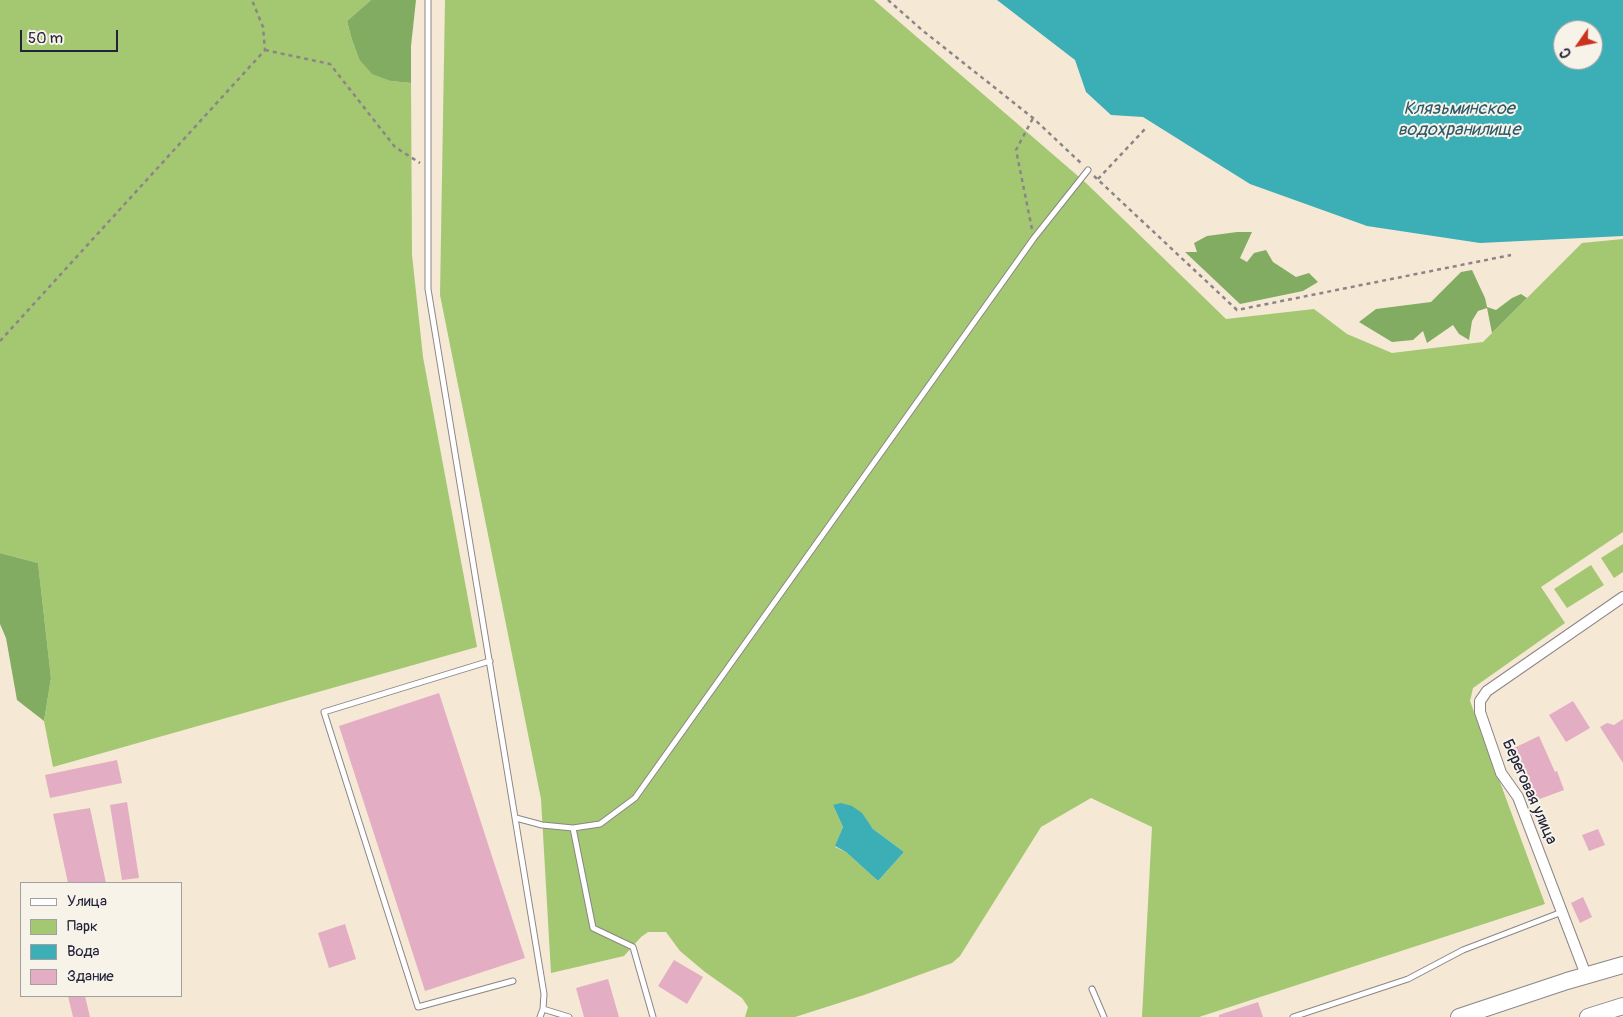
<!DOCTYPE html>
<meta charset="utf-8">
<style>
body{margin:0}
#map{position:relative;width:1623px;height:1017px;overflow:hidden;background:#f5e8d4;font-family:Pangolin,sans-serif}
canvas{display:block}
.legend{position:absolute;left:20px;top:882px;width:162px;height:115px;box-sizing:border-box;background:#f7f3e8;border:1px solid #a29fa3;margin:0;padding:6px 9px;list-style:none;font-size:15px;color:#22223b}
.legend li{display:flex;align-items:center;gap:10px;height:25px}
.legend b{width:25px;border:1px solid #a29fa3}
.north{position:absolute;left:1553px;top:20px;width:50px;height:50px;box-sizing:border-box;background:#f7f3e8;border:1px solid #a29fa3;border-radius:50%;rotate:237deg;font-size:14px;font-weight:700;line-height:20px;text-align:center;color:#22223b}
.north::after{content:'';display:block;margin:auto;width:18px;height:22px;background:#c8321e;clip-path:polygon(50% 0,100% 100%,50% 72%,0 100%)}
.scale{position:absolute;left:20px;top:30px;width:98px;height:22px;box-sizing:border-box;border:2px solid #22223b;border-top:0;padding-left:6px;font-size:15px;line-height:18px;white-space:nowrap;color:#22223b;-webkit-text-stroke:4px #f7f3e8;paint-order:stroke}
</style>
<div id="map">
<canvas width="1623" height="1017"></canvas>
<ul class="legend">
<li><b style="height:6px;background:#fff"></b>Улица</li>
<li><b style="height:14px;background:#a4c771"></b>Парк</li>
<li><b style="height:14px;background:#3caeb5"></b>Вода</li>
<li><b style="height:14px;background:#e3adc4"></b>Здание</li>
</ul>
<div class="north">С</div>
<div class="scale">50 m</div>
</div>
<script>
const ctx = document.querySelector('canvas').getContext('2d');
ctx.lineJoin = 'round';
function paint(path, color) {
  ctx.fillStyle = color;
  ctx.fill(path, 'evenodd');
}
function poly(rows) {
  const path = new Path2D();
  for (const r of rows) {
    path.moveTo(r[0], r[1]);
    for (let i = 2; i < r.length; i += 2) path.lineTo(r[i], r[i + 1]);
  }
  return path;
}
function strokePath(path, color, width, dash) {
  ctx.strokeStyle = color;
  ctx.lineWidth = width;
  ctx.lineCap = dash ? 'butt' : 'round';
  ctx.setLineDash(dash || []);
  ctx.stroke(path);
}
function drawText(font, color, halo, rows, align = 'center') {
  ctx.font = font + ' Pangolin,sans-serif';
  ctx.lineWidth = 4;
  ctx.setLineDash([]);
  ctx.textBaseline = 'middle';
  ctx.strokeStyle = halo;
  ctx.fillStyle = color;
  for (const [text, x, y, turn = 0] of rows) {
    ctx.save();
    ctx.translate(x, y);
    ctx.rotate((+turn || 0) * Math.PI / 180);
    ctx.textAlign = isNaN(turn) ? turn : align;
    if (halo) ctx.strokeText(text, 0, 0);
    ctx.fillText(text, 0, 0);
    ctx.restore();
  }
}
const green = poly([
 [0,0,371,0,347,21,352,40,359,59,391,81,411,83,412,255,423,357,477,647,53,767,44,721,51,678,38,563,0,553],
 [445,0,874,0,1086,183,1226,319,1314,309,1347,334,1392,353,1483,342,1582,243,1623,239,1623,532,1541,587,1565,623,1473,688,1470,701,1545,904,1199,1017,1142,1017,1152,827,1091,798,1041,827,960,956,952,963,864,995,795,1017,745,1017,748,1007,742,998,705,972,680,951,666,932,648,932,641,937,624,956,551,973,541,799,440,295],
 [833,805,862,814,873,829,904,852,878,881,846,852,835,847,843,827],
 [1623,544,1623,572,1614,578,1601,558],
 [1591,565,1604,585,1567,608,1554,589]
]);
const forest = poly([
 [371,0,416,0,411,46,411,83,391,81,372,74,359,59,352,40,347,21],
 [1237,232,1252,232,1240,258,1247,262,1254,253,1266,250,1273,262,1296,277,1309,273,1318,282,1303,291,1240,304,1185,252,1197,252,1194,243,1207,236],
 [1472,270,1485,298,1487,307,1496,310,1512,298,1521,294,1527,298,1492,333,1487,308,1478,311,1472,321,1469,340,1459,334,1453,325,1427,343,1423,331,1413,340,1392,342,1359,322,1376,309,1431,302,1461,272],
 [0,553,38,563,51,678,44,721,17,700,6,638,0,624]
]);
const water = poly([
 [997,0,1623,0,1623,236,1480,243,1367,226,1250,184,1143,117,1111,115,1086,92,1075,60],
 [1563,30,1593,30,1593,60,1563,60],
 [841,803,852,806,862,813,873,829,904,852,878,881,846,852,835,846,843,827,833,805]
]);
const building = poly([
 [439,693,525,958,425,991,339,726],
 [1573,701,1590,728,1566,742,1549,715],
 [1623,719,1623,763,1600,727,1607,723,1614,725],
 [1539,736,1555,772,1557,771,1564,790,1537,800,1525,770,1514,748],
 [117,760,122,783,50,798,45,775],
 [127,802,139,878,122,880,110,805],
 [90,808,106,883,68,883,53,814],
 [1598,829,1605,845,1589,851,1582,835],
 [1583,897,1592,917,1580,923,1571,903],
 [345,924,356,959,329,968,318,933],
 [674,960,703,977,687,1004,658,986],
 [608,979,619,1017,584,1017,576,988],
 [68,996,85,996,90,1017,73,1017],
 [1258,1002,1263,1017,1219,1017,1219,1015]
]);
const path = poly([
 [888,0,922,30,1033,118,1083,165],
 [265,50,330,64,395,147,420,163],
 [1094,176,1237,310,1511,255],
 [1098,179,1145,129],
 [1032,229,1016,150,1033,118],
 [0,341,265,50,263,27,252,0]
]);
const service = poly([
 [428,0,428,289,544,994,543,1009,540,1017],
 [490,661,324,712,418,1007,513,981],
 [516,818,542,825,573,828,600,824,635,798,1034,238,1088,170],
 [573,828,593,928,633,947,653,1017],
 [1092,989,1104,1017],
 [543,1009,569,1017],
 [1293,1017,1408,979,1463,950,1562,912]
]);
const minor = poly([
 [1586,975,1518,797,1501,773,1480,712,1480,701,1487,691,1623,597]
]);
const trunk = poly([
 [1459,1017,1567,981,1623,965],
 [1588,1017,1623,1006]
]);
const streetNames = [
 ["Береговая улица",1529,792,66]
];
const waterNames = [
 ["Клязьминское",1459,109],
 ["водохранилище",1459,130]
];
paint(green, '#a4c771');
paint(forest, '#83ac63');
paint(water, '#3caeb5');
paint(building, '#e3adc4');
strokePath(service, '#8c8588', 7);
strokePath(minor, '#8c8588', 12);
strokePath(trunk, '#8c8588', 18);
strokePath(path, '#8c8588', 2.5, [4, 4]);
strokePath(service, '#fff', 5);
strokePath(minor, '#fff', 10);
strokePath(trunk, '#fff', 16);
drawText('16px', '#22223b', '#f7f3e8', streetNames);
drawText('italic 18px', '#2c5a6c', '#f7f3e8', waterNames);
</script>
